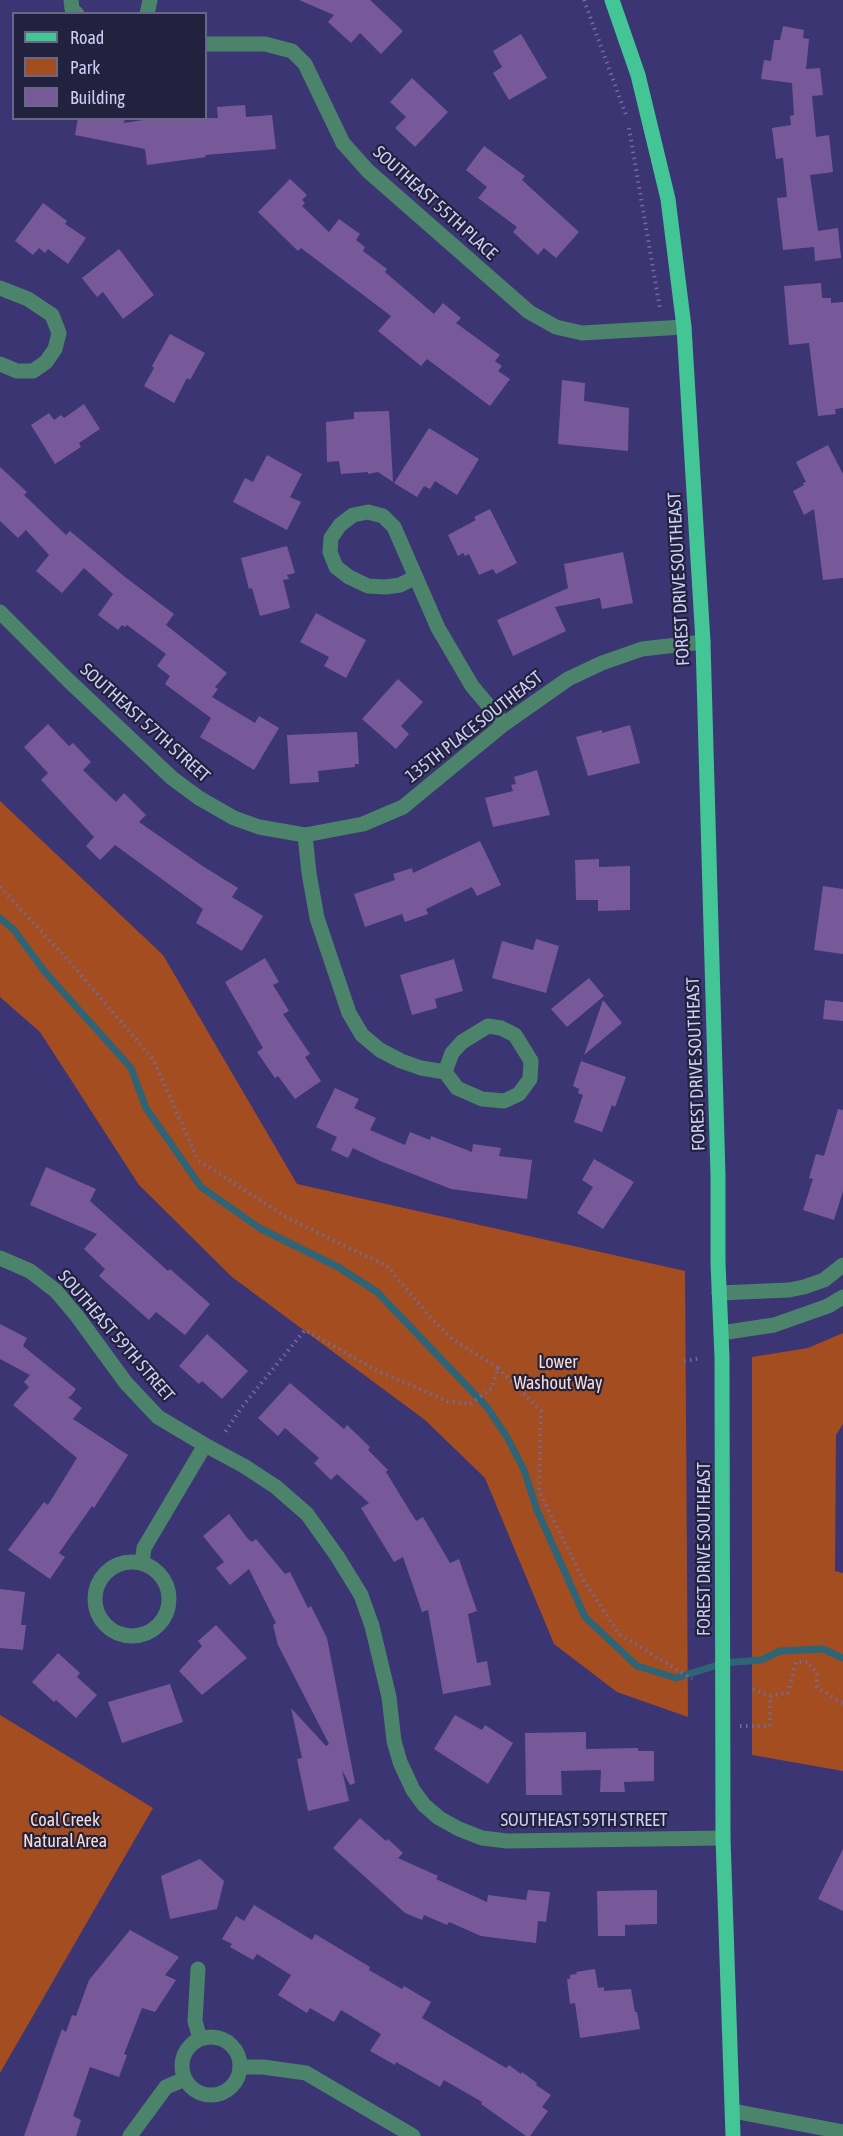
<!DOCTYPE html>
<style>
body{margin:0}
#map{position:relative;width:843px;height:2136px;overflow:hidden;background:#3b3573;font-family:"Asap Condensed",sans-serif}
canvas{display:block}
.legend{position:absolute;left:12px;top:12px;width:195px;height:108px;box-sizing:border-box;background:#23223e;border:2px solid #676787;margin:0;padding:8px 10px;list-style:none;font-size:18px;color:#cdcef4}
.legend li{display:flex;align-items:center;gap:12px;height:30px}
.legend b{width:30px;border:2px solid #676787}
</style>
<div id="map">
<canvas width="843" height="2136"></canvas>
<ul class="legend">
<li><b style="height:8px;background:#43c595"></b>Road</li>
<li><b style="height:16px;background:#a44d21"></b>Park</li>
<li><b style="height:16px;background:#77599a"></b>Building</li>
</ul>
</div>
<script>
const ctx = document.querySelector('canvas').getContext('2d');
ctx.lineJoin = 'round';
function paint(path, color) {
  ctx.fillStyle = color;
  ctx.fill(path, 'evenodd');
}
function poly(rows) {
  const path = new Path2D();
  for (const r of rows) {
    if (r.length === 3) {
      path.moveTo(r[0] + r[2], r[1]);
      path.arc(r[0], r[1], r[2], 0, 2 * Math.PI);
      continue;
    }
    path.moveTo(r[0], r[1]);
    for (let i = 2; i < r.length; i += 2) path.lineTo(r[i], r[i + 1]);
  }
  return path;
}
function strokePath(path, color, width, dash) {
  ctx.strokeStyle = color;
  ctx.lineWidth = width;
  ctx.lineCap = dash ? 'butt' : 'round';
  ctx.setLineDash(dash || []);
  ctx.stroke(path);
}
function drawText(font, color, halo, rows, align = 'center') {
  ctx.font = font + ' "Asap Condensed",sans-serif';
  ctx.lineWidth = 4.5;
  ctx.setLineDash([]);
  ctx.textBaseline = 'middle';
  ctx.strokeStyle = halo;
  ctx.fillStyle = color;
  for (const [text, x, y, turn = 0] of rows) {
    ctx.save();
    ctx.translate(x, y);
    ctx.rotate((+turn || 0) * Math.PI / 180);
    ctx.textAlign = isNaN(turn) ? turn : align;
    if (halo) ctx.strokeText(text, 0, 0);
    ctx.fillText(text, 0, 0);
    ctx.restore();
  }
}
const green = poly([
 [0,801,163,955,297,1184,685,1271,688,1717,617,1692,554,1644,485,1478,425,1420,232,1277,139,1185,40,1032,0,997],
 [843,1333,843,1424,836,1435,835,1571,843,1573,843,1771,752,1755,752,1357,808,1348],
 [0,1715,153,1808,0,2073]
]);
const stream = poly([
 [0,918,14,930,45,972,131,1068,146,1108,201,1187,261,1229,338,1267,377,1292,487,1407,507,1437,524,1470,537,1510,585,1617,637,1666,676,1678,724,1663,761,1660,780,1651,823,1649,843,1658]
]);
const building = poly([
 [299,0,370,0,403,31,381,54,360,33,351,43,328,22,334,15],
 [783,26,804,30,803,38,809,39,806,69,820,68,823,95,812,96,816,137,829,135,833,172,810,175,818,231,838,228,841,258,815,261,814,247,783,250,777,198,787,197,783,158,776,159,772,128,791,125,790,116,794,115,792,83,761,79,764,60,771,61,774,40,780,40],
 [521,34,547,78,509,100,493,73,502,67,493,51],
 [412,78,448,112,415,147,395,128,406,117,390,102],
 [245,105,246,117,272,115,276,149,205,155,206,157,147,165,145,149,75,135,78,118,125,118,124,123,156,118,218,118,217,107],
 [484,146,525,176,522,180,579,232,556,258,544,248,538,255,513,232,517,227,478,198,487,187,466,170],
 [290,179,307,195,302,200,305,203,302,206,329,232,339,219,360,234,356,240,365,247,363,251,387,269,385,272,434,314,443,303,461,318,456,323,500,355,495,361,502,366,498,371,510,379,490,406,427,359,421,366,378,331,391,316,301,248,298,251,258,212],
 [43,203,67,221,65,224,86,238,68,264,48,249,45,253,39,248,33,255,15,241],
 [119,249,154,295,123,319,103,292,97,297,82,278],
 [821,283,822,298,831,298,831,303,843,302,843,408,835,409,836,414,818,416,809,343,789,345,784,286],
 [170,334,205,353,190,380,187,378,174,403,144,386,154,368,152,366],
 [562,380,585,383,584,401,629,408,628,451,558,444],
 [84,404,100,429,79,443,81,447,55,464,31,425,49,413,54,420,61,415,64,418],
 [389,411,393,482,378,472,368,474,368,472,341,474,339,461,327,462,326,422,354,419,354,412],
 [429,428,479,459,457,495,435,481,430,489,424,486,417,497,394,483],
 [828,445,843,474,843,578,823,580,814,509,804,515,793,491,804,485,803,483,806,482,796,462],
 [267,455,302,474,290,497,301,502,287,530,233,502,245,478,253,482],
 [0,467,27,492,24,495,66,535,70,531,125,577,174,614,166,625,227,673,215,687,218,689,212,697,255,723,259,716,279,728,254,770,200,737,211,718,165,684,170,676,157,666,166,654,127,625,125,627,122,625,118,630,98,615,113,594,84,568,62,593,36,571,49,555,26,530,18,538,0,521],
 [490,509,517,563,496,574,493,569,479,575,469,554,465,556,463,553,458,556,448,535,476,520,474,517],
 [287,546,295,573,287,575,289,579,283,580,290,608,260,616,252,588,249,589,241,558],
 [623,552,633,603,602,609,600,598,555,607,566,631,513,656,497,620,568,588,564,564],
 [316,613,366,640,346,678,324,666,329,657,300,642],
 [398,679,423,702,401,726,409,734,396,749,362,719],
 [48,724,69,746,73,743,91,762,83,770,116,802,124,793,146,815,139,822,201,865,238,888,232,897,263,916,242,951,196,923,203,909,115,845,100,860,86,846,94,837,41,780,48,773,24,747],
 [630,725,640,763,588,776,576,737,602,730,602,733],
 [357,732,359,764,355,764,355,767,318,771,319,782,290,784,287,735],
 [537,770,550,815,493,827,485,798,513,791,511,785,516,784,514,777],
 [480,841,501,885,477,896,472,887,426,909,428,914,405,922,402,914,365,927,354,894,395,880,393,874,412,868,413,873],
 [599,859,599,867,630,866,630,910,598,911,598,900,576,900,575,860],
 [823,886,843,889,843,954,814,950],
 [536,939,559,946,546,993,492,978,502,941,533,950],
 [265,958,279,982,273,985,289,1011,283,1014,310,1054,305,1057,321,1081,295,1099,278,1076,275,1078,257,1052,263,1048,225,982],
 [454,959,463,991,435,999,437,1008,412,1015,400,975],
 [589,978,604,996,567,1027,551,1009],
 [603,1000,622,1023,584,1055],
 [825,1000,843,1002,843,1021,823,1019],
 [581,1061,626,1077,615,1107,612,1105,602,1132,574,1122,583,1095,578,1093,579,1089,573,1086],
 [335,1088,359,1099,354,1108,376,1118,370,1130,405,1145,410,1132,430,1140,431,1136,472,1152,473,1144,501,1148,499,1156,532,1160,527,1199,451,1189,380,1161,353,1148,348,1158,331,1150,337,1137,316,1127],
 [838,1109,843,1110,843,1191,834,1220,803,1210,813,1179,809,1178,816,1154,824,1156],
 [594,1159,634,1182,603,1229,577,1213,593,1187,582,1180],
 [46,1167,96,1189,90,1201,168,1271,170,1269,210,1304,185,1335,156,1312,149,1320,99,1276,105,1269,84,1249,97,1234,30,1205],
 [0,1324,27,1338,23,1346,76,1389,71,1396,68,1397,82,1408,73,1419,128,1455,94,1508,92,1506,59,1553,65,1557,50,1579,8,1550,44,1502,48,1505,77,1458,13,1405,29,1387,24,1382,30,1375,0,1359],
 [207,1334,248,1371,222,1399,202,1381,199,1384,179,1366],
 [290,1383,344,1429,347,1425,370,1447,368,1450,388,1470,386,1472,416,1521,423,1517,450,1563,459,1559,477,1611,468,1614,477,1663,487,1661,491,1685,443,1694,428,1610,422,1612,403,1557,394,1562,361,1508,369,1503,337,1474,331,1480,314,1463,319,1458,285,1428,278,1436,258,1418],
 [229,1514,248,1539,252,1542,256,1539,285,1574,290,1572,308,1608,311,1606,327,1638,355,1783,350,1785,342,1770,349,1801,308,1811,297,1759,302,1758,291,1708,326,1746,329,1744,278,1645,273,1625,276,1623,249,1569,230,1585,216,1568,224,1562,203,1536],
 [0,1589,25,1592,21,1625,26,1625,23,1650,0,1648],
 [216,1625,247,1658,202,1695,179,1671,202,1646,198,1641],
 [58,1653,80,1673,77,1677,97,1695,76,1718,56,1700,54,1702,32,1682],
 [170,1684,183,1722,122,1743,108,1702],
 [455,1715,482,1730,485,1725,513,1743,488,1784,434,1749],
 [586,1732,586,1749,638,1748,638,1751,654,1751,654,1781,624,1782,625,1792,600,1792,601,1770,561,1771,562,1795,526,1795,525,1733],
 [360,1818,386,1841,388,1839,403,1853,398,1858,438,1876,436,1879,487,1902,488,1895,526,1900,528,1890,550,1892,546,1922,538,1921,536,1943,481,1936,449,1922,447,1925,424,1915,422,1920,405,1913,333,1848],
 [843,1849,843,1911,818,1899],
 [200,1859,224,1881,217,1909,170,1919,161,1876],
 [657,1890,657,1924,625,1925,625,1936,598,1936,597,1891],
 [254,1905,312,1940,315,1934,370,1967,369,1970,402,1989,404,1986,431,2002,422,2018,506,2068,509,2065,521,2074,522,2072,537,2083,536,2085,551,2095,542,2107,548,2111,530,2136,526,2136,481,2104,482,2102,444,2080,440,2087,396,2062,395,2065,370,2051,381,2034,341,2010,334,2022,310,2008,307,2013,278,1995,291,1975,257,1954,253,1960,230,1947,232,1944,222,1939,236,1916,244,1921],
 [130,1930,179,1957,165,1975,176,1980,155,2012,142,2008,124,2054,127,2055,119,2077,90,2067,73,2116,81,2120,76,2136,24,2136,62,2029,66,2032,72,2015,76,2016,89,1980],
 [595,1969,598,1988,604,1987,604,1991,631,1989,635,2012,637,2012,640,2029,580,2038,575,2003,570,2004,567,1979,570,1979,570,1975,577,1974,576,1972]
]);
const path = poly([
 [584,0,627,118],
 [629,128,660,309],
 [0,887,69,961,153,1059,198,1160,286,1217,387,1266,429,1316,452,1339,498,1368,492,1388,470,1404,447,1401,378,1371,305,1330,241,1408,224,1434],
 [684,1361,701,1358],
 [498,1368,541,1411,539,1491,584,1581,619,1634,692,1679],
 [753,1689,770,1696],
 [740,1726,770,1726,770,1696,788,1693,796,1662,809,1662,809,1664,817,1673,817,1687,843,1704]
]);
const minor = poly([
 [71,0,72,9,77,14],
 [147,14,150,0],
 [206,44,265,44,292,51,305,64,343,143,368,171,529,312,556,327,582,333,684,327],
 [0,288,28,299,52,315,59,333,55,349,46,362,33,371,17,371,0,364],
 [416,577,400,585,386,587,368,586,349,577,336,567,330,552,331,538,340,525,353,515,368,512,383,516,394,527,438,628,472,686,504,724],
 [0,612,68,680,172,778,199,798,234,818,259,827,305,835,309,873,317,918,349,1013,362,1035,380,1050,401,1061,421,1068,445,1072,457,1088,482,1099,504,1101,519,1094,530,1079,531,1061,515,1035,501,1028,488,1026,462,1042,452,1053,445,1072],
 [305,835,363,824,403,807,504,724,568,679,602,663,642,649,703,642],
 [0,1258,30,1271,56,1291,77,1316,126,1383,158,1417,205,1445,244,1466,276,1487,307,1514,337,1556,361,1595,372,1626,389,1697,394,1741,400,1762,413,1790,424,1805,439,1818,459,1829,482,1838,507,1841,723,1838],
 [719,1293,789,1290,804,1287,824,1280,843,1265],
 [721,1333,774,1325,828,1306,843,1297],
 [132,1599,37],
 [142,1563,144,1548,205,1445],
 [198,1969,195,2021,200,2039],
 [211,2066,29],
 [241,2067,263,2067,306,2073,413,2136],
 [733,2111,843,2132],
 [130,2136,166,2087,185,2079]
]);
const major = poly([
 [612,0,638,75,668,199,684,327,703,642,718,1176,718,1263,722,1357,723,1838,733,2136]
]);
const streetNames = [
 ["SOUTHEAST 55TH PLACE",435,203,42],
 ["FOREST DRIVE SOUTHEAST",679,579,-93],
 ["SOUTHEAST 57TH STREET",145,723,42],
 ["135TH PLACE SOUTHEAST",474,727,-38],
 ["FOREST DRIVE SOUTHEAST",696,1064,-92],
 ["SOUTHEAST 59TH STREET",116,1336,49],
 ["FOREST DRIVE SOUTHEAST",704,1549,-90],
 ["SOUTHEAST 59TH STREET",584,1820]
];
const parkNames = [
 ["Lower",558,1362],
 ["Washout Way",558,1383],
 ["Coal Creek",65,1820],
 ["Natural Area",65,1841]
];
paint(green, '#a44d21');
strokePath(stream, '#2f6376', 7);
paint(building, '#77599a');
strokePath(path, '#706ca2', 4, [1.5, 4.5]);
strokePath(minor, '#4b836b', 15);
strokePath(major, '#43c595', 15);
drawText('18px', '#cdcef4', '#23223e', streetNames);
drawText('18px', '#fadcd0', '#23223e', parkNames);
</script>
